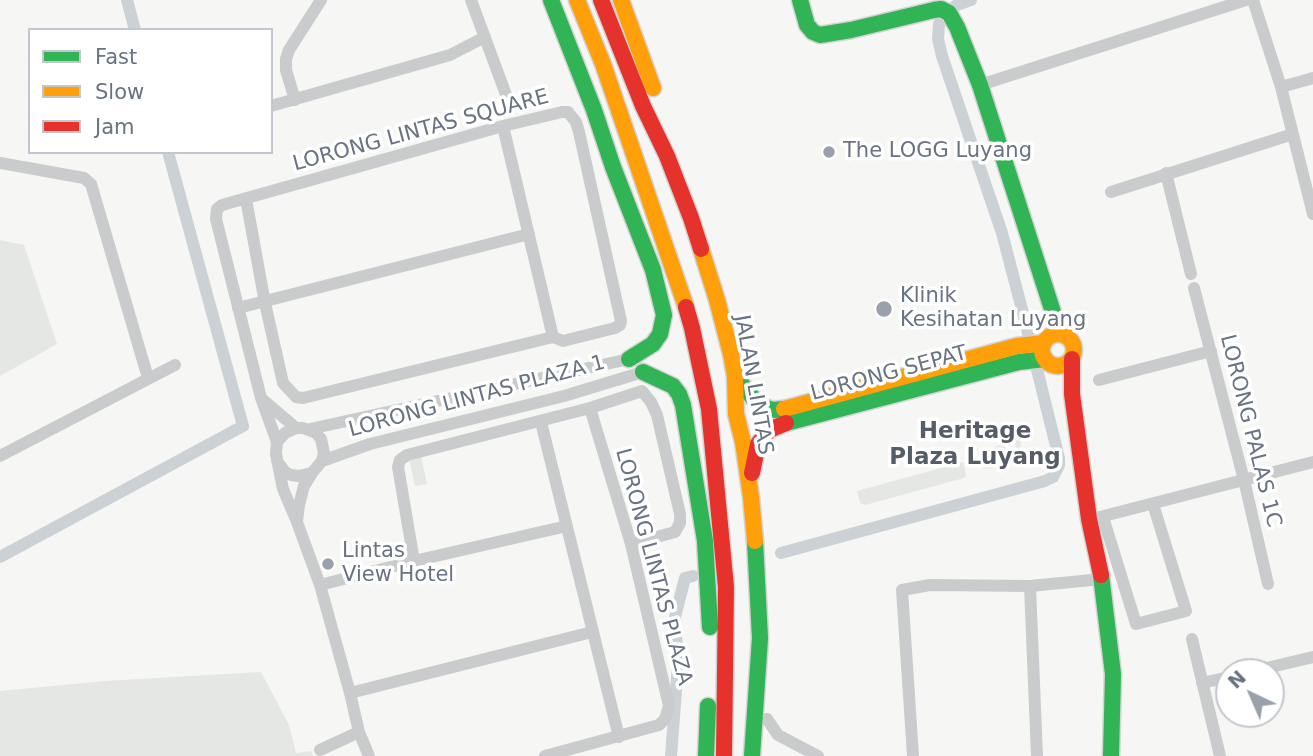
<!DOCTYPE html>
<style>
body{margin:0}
#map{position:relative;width:1313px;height:756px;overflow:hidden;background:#f6f6f5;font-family:"DejaVu Sans",sans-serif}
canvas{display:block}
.legend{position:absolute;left:28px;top:28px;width:245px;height:126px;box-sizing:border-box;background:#fff;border:2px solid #c3c7cd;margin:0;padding:9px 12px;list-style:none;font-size:21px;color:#697381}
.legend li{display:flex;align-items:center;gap:14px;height:35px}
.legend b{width:35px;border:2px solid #c3c7cd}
.north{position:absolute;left:1215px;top:658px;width:70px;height:70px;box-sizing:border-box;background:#fff;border:2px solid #c3c7cd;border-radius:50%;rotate:316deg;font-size:19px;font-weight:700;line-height:28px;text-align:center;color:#697381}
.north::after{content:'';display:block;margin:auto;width:24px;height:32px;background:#9aa1aa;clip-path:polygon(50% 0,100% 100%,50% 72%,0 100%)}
</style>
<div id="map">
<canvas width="1313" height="756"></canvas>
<ul class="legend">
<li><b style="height:9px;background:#30b455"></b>Fast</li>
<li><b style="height:9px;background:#ff9f0a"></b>Slow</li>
<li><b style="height:9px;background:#e5322d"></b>Jam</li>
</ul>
<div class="north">N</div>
</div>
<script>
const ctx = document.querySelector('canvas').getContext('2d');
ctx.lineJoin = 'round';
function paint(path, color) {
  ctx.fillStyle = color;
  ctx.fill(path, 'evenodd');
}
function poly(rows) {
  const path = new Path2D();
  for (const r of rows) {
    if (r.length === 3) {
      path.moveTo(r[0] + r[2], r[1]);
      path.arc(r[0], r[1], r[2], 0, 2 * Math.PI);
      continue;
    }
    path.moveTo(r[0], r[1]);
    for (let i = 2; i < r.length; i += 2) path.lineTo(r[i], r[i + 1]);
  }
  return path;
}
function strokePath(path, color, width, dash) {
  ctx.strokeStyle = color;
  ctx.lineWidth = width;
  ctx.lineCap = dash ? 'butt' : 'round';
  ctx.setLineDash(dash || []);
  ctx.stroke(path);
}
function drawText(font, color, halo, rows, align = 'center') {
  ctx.font = font + ' "DejaVu Sans",sans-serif';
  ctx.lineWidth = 7;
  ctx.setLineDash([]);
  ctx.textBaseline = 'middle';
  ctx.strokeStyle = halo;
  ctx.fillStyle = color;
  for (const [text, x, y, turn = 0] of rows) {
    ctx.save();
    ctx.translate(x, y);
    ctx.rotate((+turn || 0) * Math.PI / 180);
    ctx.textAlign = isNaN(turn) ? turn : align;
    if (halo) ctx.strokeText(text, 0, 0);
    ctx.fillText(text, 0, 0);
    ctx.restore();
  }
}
const green = poly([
 [0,240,24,245,57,344,0,376],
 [1014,421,1015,421,1021,443,1020,450,1016,456,1009,463,989,469,983,468,980,457,989,453,988,449,1004,444,1007,455,1017,452,1015,441,1013,441,1012,439,1015,431],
 [421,456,427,484,415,486,409,459],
 [963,462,966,475,964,478,865,505,860,503,857,491],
 [261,672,289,725,296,753,311,751,313,756,0,756,0,691,105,681]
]);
const canal = poly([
 [127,0,135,30],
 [955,6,971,0],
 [781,553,1045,481,1053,477,1059,465,1059,458,1024,317,1002,233,942,56,938,39,939,24],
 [0,557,243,426,168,152],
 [671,756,678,665,675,617,685,578,693,576]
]);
const street = poly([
 [471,0,508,100],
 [1253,0,1281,87,1313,214],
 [980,85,1246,0],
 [1281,87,1313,78],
 [295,100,286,70,286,59,289,50,321,0],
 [271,106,450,55,485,37],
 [503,126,553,337],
 [0,163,84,178,91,184,148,378],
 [1166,173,1191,274],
 [1111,192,1293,134],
 [246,199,265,303,283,383,296,397,303,398,553,337],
 [1194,288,1244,480,1268,584],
 [238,308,529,234],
 [1099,380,1211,351],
 [262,399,296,428],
 [541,422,619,737],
 [310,429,629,359],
 [277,442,261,398,216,219,217,209,222,205,503,126,562,112,568,112,576,122,579,132,621,321,620,325,615,328,563,341,553,337],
 [0,456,175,365],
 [277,461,285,472,291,475,298,476,312,473],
 [322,461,370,444,564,396,643,372],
 [1103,517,1136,624,1186,611,1153,504],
 [1096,518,1313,462],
 [297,522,299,505,304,486,312,473,322,461,324,453,321,439,316,433,303,428,296,428,285,433,277,442,276,454,283,489,297,522,320,585,350,693,359,732,369,756],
 [414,561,398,467,400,460,407,455,590,408,642,391,651,402,657,415,680,514,680,523,675,532,631,544],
 [320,585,414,561,567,526],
 [1030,586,1037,756],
 [1192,639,1220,756],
 [1250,672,1313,657],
 [1202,683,1229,677],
 [350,693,592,632],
 [767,719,778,735,818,756],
 [320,750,359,732],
 [545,756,659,725,665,719,669,706,631,544,590,408],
 [913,756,902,590,930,585,1030,586,1102,579]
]);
const fast = poly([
 [551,0,594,110,613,167,653,270,664,315,660,334,653,344,629,359],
 [800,0,807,25,813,32,820,35,851,30,934,10,941,9,949,13,957,27,980,85,1060,334],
 [643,372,673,386,679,394,683,405,705,541,710,627],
 [735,376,758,404,772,410,784,409],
 [786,423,1019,362,1045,359],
 [1101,575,1113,674,1111,756],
 [706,756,708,706],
 [752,756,760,638,755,541]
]);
const slow = poly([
 [577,0,603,64,686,307],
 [621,0,653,88],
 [701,249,717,300,731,354,735,376,736,414,743,442,751,497,755,541],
 [1058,350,16],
 [784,409,1017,346,1044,343]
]);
const jam = poly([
 [601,0,643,106,667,156,691,218,701,249],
 [686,307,692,328,709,409,726,587,724,756],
 [1072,359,1072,394,1089,519,1101,575],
 [752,473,758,444,769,430,786,423]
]);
const markers = [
 [829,152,7,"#9aa1aa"],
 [884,309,9,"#9aa1aa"],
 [328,564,7,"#9aa1aa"]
];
const streetNames = [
 ["LORONG LINTAS SQUARE",421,131,-15],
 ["LORONG SEPAT",889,374,-15],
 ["JALAN LINTAS",753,385,80],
 ["LORONG LINTAS PLAZA 1",477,397,-15],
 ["LORONG PALAS 1C",1250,431,76],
 ["LORONG LINTAS PLAZA",653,567,75]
];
const poiNames = [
 ["The LOGG Luyang",843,152],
 ["Klinik",900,297],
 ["Kesihatan Luyang",900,321],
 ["Lintas",342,552],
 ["View Hotel",342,576]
];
const neighbourhoodNames = [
 ["Heritage",975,432],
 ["Plaza Luyang",975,458]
];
paint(green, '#e4e7e3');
strokePath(canal, '#ccd1d5', 12);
strokePath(fast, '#d3d3d3', 19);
strokePath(slow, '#d3d3d3', 19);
strokePath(jam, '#d3d3d3', 19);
strokePath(street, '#cacbcc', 12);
strokePath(fast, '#30b455', 16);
strokePath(slow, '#ff9f0a', 16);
strokePath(jam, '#e5322d', 16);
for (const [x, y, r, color] of markers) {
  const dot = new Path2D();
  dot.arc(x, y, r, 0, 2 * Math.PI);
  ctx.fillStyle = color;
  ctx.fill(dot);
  strokePath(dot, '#fff', 2.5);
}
drawText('21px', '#697381', '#fff', streetNames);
drawText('21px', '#697381', '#fff', poiNames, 'left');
drawText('bold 23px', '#565d67', '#fff', neighbourhoodNames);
</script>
